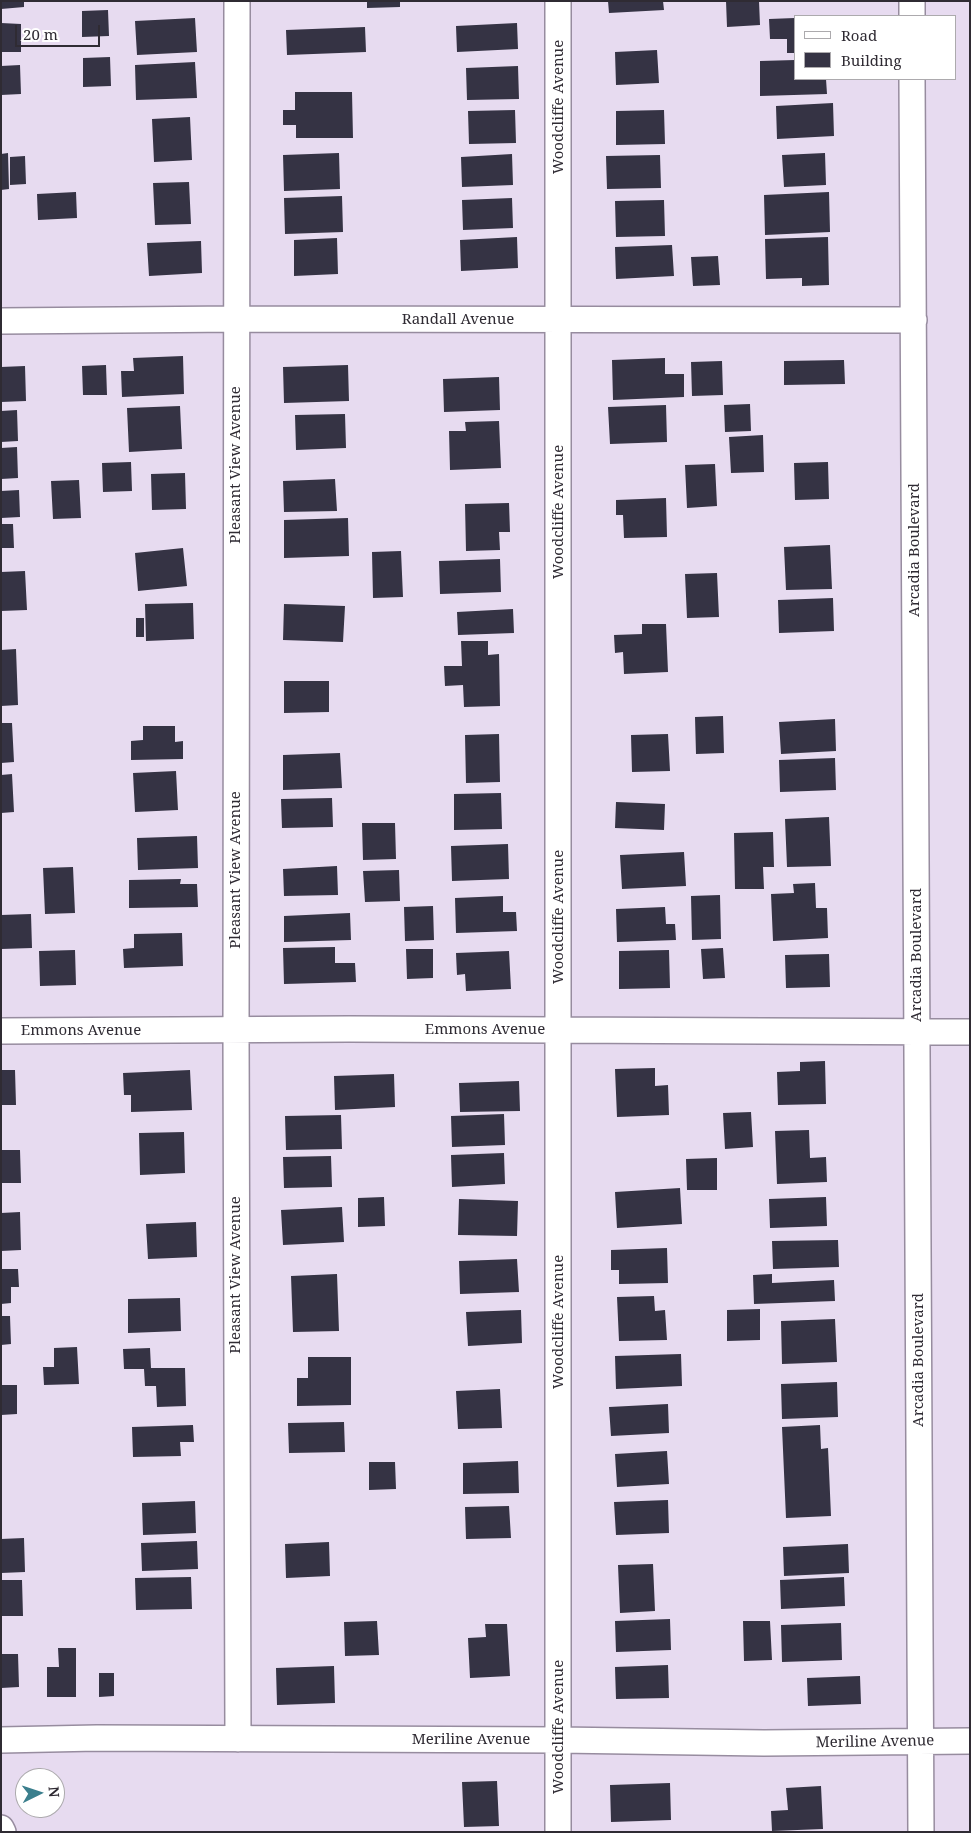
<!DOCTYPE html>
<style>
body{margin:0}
#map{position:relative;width:971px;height:1833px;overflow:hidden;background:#e7dbf0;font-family:"Noto Serif",serif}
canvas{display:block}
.frame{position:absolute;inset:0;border:2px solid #2f2b33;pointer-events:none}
.legend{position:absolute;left:794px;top:15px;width:162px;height:65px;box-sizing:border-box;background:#fff;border:1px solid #acaaad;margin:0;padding:6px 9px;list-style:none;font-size:15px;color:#2f2b33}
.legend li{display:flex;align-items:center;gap:10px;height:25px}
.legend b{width:25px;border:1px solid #acaaad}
.north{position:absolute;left:15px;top:1768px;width:50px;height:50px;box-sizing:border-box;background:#fff;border:1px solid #acaaad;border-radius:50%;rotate:86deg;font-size:14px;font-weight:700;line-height:20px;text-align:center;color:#2f2b33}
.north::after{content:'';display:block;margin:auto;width:18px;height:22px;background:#3b7f8d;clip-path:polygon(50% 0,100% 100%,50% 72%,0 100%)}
.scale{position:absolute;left:15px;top:25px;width:85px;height:22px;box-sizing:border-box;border:2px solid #2f2b33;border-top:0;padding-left:6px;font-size:15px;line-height:18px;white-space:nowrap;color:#2f2b33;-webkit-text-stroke:4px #fff;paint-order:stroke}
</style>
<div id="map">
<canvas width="971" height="1833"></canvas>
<div class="frame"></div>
<ul class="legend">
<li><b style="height:6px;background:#fff"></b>Road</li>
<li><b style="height:14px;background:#353344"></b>Building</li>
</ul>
<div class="north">N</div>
<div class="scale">20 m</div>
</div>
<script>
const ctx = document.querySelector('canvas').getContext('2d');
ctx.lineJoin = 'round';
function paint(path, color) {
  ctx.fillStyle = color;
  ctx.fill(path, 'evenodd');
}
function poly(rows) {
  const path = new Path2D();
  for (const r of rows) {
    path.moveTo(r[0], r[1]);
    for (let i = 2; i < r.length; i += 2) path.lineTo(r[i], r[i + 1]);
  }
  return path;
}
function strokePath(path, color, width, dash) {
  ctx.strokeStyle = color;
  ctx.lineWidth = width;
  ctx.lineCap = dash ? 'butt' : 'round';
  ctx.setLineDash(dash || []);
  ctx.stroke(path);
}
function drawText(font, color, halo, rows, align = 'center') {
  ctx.font = font + ' "Noto Serif",serif';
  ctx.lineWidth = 5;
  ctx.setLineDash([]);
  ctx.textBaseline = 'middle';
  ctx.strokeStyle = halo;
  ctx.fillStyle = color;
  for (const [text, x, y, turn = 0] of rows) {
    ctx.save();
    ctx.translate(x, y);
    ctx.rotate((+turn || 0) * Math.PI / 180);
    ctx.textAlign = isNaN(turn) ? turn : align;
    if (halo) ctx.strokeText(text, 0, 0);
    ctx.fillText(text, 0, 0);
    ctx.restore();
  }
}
const building = poly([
 [1,1,24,1,24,7,1,9],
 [367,1,400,1,400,7,367,8],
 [608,1,663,1,664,10,609,13],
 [726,1,759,1,760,25,727,27],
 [108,10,109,36,82,37,82,11],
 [195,18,197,52,137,55,135,21],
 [795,18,795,53,787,53,787,39,770,39,769,19],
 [1,23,21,24,21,52,1,52],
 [517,23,518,49,457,52,456,26],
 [365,27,366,52,287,55,286,30],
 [657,50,659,83,616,85,615,52],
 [110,57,111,86,83,87,83,58],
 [795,60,795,79,826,79,827,94,760,96,760,61],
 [195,62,197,98,136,100,135,65],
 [20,65,21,94,1,95,1,66],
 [518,66,519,99,467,100,466,68],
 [295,92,352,92,353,138,296,138,296,125,283,125,283,110,295,110],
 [833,103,834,136,777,139,776,106],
 [515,110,516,143,469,144,468,111],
 [664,110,665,144,616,145,616,111],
 [190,117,192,160,154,162,152,119],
 [8,153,9,189,1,190,1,154],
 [339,153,340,189,284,191,283,155],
 [825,153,826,185,784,187,782,155],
 [512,154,513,185,462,187,461,157],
 [660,155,661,188,607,189,606,156],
 [25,156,26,184,10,185,10,157],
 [189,182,191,224,155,225,153,183],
 [76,192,77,218,38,220,37,194],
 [829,192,830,232,765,235,764,195],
 [342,196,343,232,285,234,284,198],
 [512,198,513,228,463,230,462,200],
 [664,200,665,236,616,237,615,201],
 [517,237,518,268,461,271,460,240],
 [828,237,829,285,802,286,802,278,766,279,765,239],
 [337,238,338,274,294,276,294,240],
 [201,241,202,273,149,276,147,243],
 [672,245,674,276,616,279,615,247],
 [718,256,720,285,693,286,691,257],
 [183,356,184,394,122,397,121,371,134,371,133,358],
 [665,358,665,374,684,374,684,397,613,400,612,360],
 [844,360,845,384,784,385,784,361],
 [722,361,723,395,692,396,691,362],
 [106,365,107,395,83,395,82,366],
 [348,365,349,401,284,403,283,367],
 [25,366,26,401,1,402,1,367],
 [499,377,500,410,444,412,443,379],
 [750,404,751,431,725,432,724,405],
 [666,405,667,442,610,444,608,407],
 [180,406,182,449,129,452,127,408],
 [17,410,18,441,1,442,1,411],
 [345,414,346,448,296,450,295,415],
 [499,421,501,468,450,470,449,431,466,431,465,422],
 [763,435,764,472,731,473,729,437],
 [17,447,18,478,1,479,1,448],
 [131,462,132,491,103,492,102,463],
 [828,462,829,499,795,500,794,463],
 [715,464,717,506,687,508,685,465],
 [185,473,186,509,152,510,151,474],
 [335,479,337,511,284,512,283,481],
 [79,480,81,518,53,519,51,481],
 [19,490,20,517,1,518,1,491],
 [666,498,667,537,624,538,623,515,616,515,616,500],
 [509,503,510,532,499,532,500,550,466,551,465,504],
 [348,518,349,556,284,558,284,520],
 [1,524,13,524,14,548,1,548],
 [830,545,832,589,786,590,784,547],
 [183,548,187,586,138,591,135,553],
 [401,551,403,597,373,598,372,552],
 [500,559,501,592,440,594,439,561],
 [25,571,27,610,1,611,1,572],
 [717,573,719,617,687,618,685,574],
 [833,598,834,631,779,633,778,600],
 [193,603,194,639,146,641,145,604],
 [284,604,345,606,343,642,283,640],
 [513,609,514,633,458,635,457,612],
 [136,618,144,618,144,637,136,637],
 [642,624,666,624,668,672,624,674,623,652,615,653,614,635,642,634],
 [461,641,488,641,488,655,499,654,500,706,464,707,463,685,445,686,444,666,462,666],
 [16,649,18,705,1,706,1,650],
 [284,681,329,681,329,712,284,713],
 [723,716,724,753,696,754,695,717],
 [835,719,836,751,781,754,779,722],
 [1,723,12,723,14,762,1,763],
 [143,726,175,726,175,742,183,741,183,759,131,760,131,741,143,740],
 [499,734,500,782,466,783,465,735],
 [668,734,670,771,632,772,631,735],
 [340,753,342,788,283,790,283,755],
 [835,758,836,790,780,792,779,760],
 [176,771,178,810,135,812,133,773],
 [12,774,14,812,1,813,1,775],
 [501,793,502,829,454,830,454,794],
 [332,798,333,827,282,828,281,799],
 [616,802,665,804,664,830,615,828],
 [829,817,831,866,787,867,785,819],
 [362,823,395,823,396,859,363,860],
 [773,832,774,867,763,867,764,889,735,889,734,833],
 [197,836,198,868,138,870,137,838],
 [508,844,509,879,452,881,451,846],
 [684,852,686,886,622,889,620,855],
 [337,866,338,895,284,896,283,869],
 [73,867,75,913,45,914,43,868],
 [399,870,400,901,365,902,363,871],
 [181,879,180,884,197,884,198,907,129,908,129,880],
 [815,883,816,908,827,908,828,938,773,941,771,894,794,893,793,884],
 [720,895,721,939,692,940,691,896],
 [503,896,503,912,516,912,517,931,456,933,455,898],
 [433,906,434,940,405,941,404,907],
 [665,907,666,924,675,924,676,940,617,942,616,909],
 [350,913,351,940,284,942,284,916],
 [31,914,32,948,1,949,1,915],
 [182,933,183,966,124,968,123,949,134,948,134,934],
 [335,947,335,963,355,963,356,982,284,984,283,948],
 [723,948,725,978,703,979,701,949],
 [406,949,433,949,433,978,407,979],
 [75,950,76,985,40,986,39,951],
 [669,950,670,988,619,989,619,951],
 [509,951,511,989,466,991,465,974,457,975,456,953],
 [829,954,830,987,786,988,785,955],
 [825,1061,826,1104,778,1105,777,1072,800,1071,800,1062],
 [655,1068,655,1086,668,1085,669,1115,617,1117,615,1069],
 [1,1070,15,1070,16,1105,1,1105],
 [190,1070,192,1110,131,1112,131,1095,124,1095,123,1073],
 [394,1074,395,1107,335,1110,334,1076],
 [519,1081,520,1111,460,1112,459,1083],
 [751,1112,753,1147,725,1149,723,1113],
 [504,1114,505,1145,452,1147,451,1116],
 [341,1115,342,1149,286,1150,285,1116],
 [809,1130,810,1158,826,1157,827,1182,777,1184,775,1131],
 [184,1132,185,1173,140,1175,139,1133],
 [1,1150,20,1150,21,1183,1,1183],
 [504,1153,505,1184,452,1187,451,1155],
 [331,1156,332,1187,284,1188,283,1157],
 [717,1158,717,1190,687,1190,686,1159],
 [680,1188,682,1224,617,1228,615,1192],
 [384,1197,385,1226,358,1227,358,1198],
 [826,1197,827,1226,770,1228,769,1199],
 [459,1199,518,1201,517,1236,458,1235],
 [342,1207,344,1242,283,1245,281,1210],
 [20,1212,21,1250,1,1251,1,1213],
 [196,1222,197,1257,148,1259,146,1224],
 [838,1240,839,1267,773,1269,772,1241],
 [667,1248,668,1283,619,1284,619,1270,611,1270,611,1250],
 [517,1259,519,1292,460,1294,459,1261],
 [1,1269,18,1269,19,1287,11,1287,11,1303,1,1304],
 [337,1274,339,1331,293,1332,291,1276],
 [772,1274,772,1283,834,1280,835,1301,754,1304,753,1275],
 [654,1296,655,1311,665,1310,667,1340,619,1341,617,1297],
 [180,1298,181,1331,128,1333,128,1299],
 [760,1309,760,1340,727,1341,727,1310],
 [521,1310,522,1343,468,1346,466,1312],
 [1,1316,10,1316,11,1344,1,1345],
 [835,1319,837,1362,782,1364,781,1321],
 [77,1347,79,1384,44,1385,43,1367,54,1367,54,1348],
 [150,1348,151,1368,185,1368,186,1406,157,1407,156,1386,145,1386,144,1369,124,1369,123,1349],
 [681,1354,682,1386,616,1389,615,1356],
 [308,1357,351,1357,351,1405,297,1406,297,1378,308,1378],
 [837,1382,838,1417,782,1419,781,1384],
 [1,1385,17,1385,17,1414,1,1415],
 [500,1389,502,1428,458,1429,456,1391],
 [668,1404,669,1433,611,1436,609,1407],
 [344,1422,345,1452,289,1453,288,1423],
 [193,1425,194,1442,180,1442,181,1456,133,1457,132,1427],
 [820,1425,821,1449,828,1448,831,1516,786,1518,782,1427],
 [667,1451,669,1484,617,1487,615,1454],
 [518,1461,519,1493,463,1494,463,1463],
 [369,1462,395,1462,396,1489,369,1490],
 [668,1500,669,1533,616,1535,614,1502],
 [195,1501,196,1533,143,1535,142,1503],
 [509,1506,511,1538,466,1539,465,1507],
 [24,1538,25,1572,1,1573,1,1539],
 [197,1541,198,1569,142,1571,141,1543],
 [329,1542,330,1576,286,1578,285,1544],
 [848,1544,849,1573,784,1576,783,1547],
 [653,1564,655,1611,620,1613,618,1565],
 [191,1577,192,1609,136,1610,135,1578],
 [844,1577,845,1606,781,1609,780,1580],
 [1,1580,22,1580,23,1616,1,1616],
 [670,1619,671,1650,616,1652,615,1621],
 [377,1621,379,1655,345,1656,344,1622],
 [743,1621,770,1621,772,1660,744,1661],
 [841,1623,842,1660,782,1662,781,1625],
 [485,1624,507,1624,510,1676,470,1678,468,1638,486,1637],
 [58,1648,76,1648,76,1697,47,1697,47,1667,59,1667],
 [1,1654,18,1654,19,1687,1,1688],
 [668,1665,669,1698,616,1699,615,1667],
 [334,1666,335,1703,277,1705,276,1668],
 [99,1673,114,1673,114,1696,99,1697],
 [860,1676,861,1704,808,1706,807,1678],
 [497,1781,499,1826,464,1827,462,1782],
 [670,1783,671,1820,611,1822,610,1785],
 [821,1786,823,1829,772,1831,771,1811,788,1810,786,1788]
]);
const street = poly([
 [237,1,236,1031,238,1739],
 [912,1,912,16],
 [912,79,921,1832],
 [1,321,237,319,914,320],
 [1,1031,349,1029,970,1032],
 [1,1740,97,1738,559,1740,764,1743,970,1741],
 [1,1828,3,1832],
 [558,1832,558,1]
]);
const streetNames = [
 ["Woodcliffe Avenue",559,107,-90],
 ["Randall Avenue",458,320],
 ["Pleasant View Avenue",236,465,-90],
 ["Woodcliffe Avenue",559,512,-90],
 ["Arcadia Boulevard",915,550,-90],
 ["Pleasant View Avenue",236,870,-90],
 ["Woodcliffe Avenue",559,917,-90],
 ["Arcadia Boulevard",917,955,-90],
 ["Emmons Avenue",485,1030],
 ["Emmons Avenue",81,1031],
 ["Pleasant View Avenue",236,1275,-90],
 ["Woodcliffe Avenue",559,1322,-90],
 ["Arcadia Boulevard",919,1360,-90],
 ["Woodcliffe Avenue",559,1727,-90],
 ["Meriline Avenue",471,1740],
 ["Meriline Avenue",875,1742,-1]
];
paint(building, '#353344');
strokePath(street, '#978c9f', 28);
strokePath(street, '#fff', 25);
drawText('15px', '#2f2b33', '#fff', streetNames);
</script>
